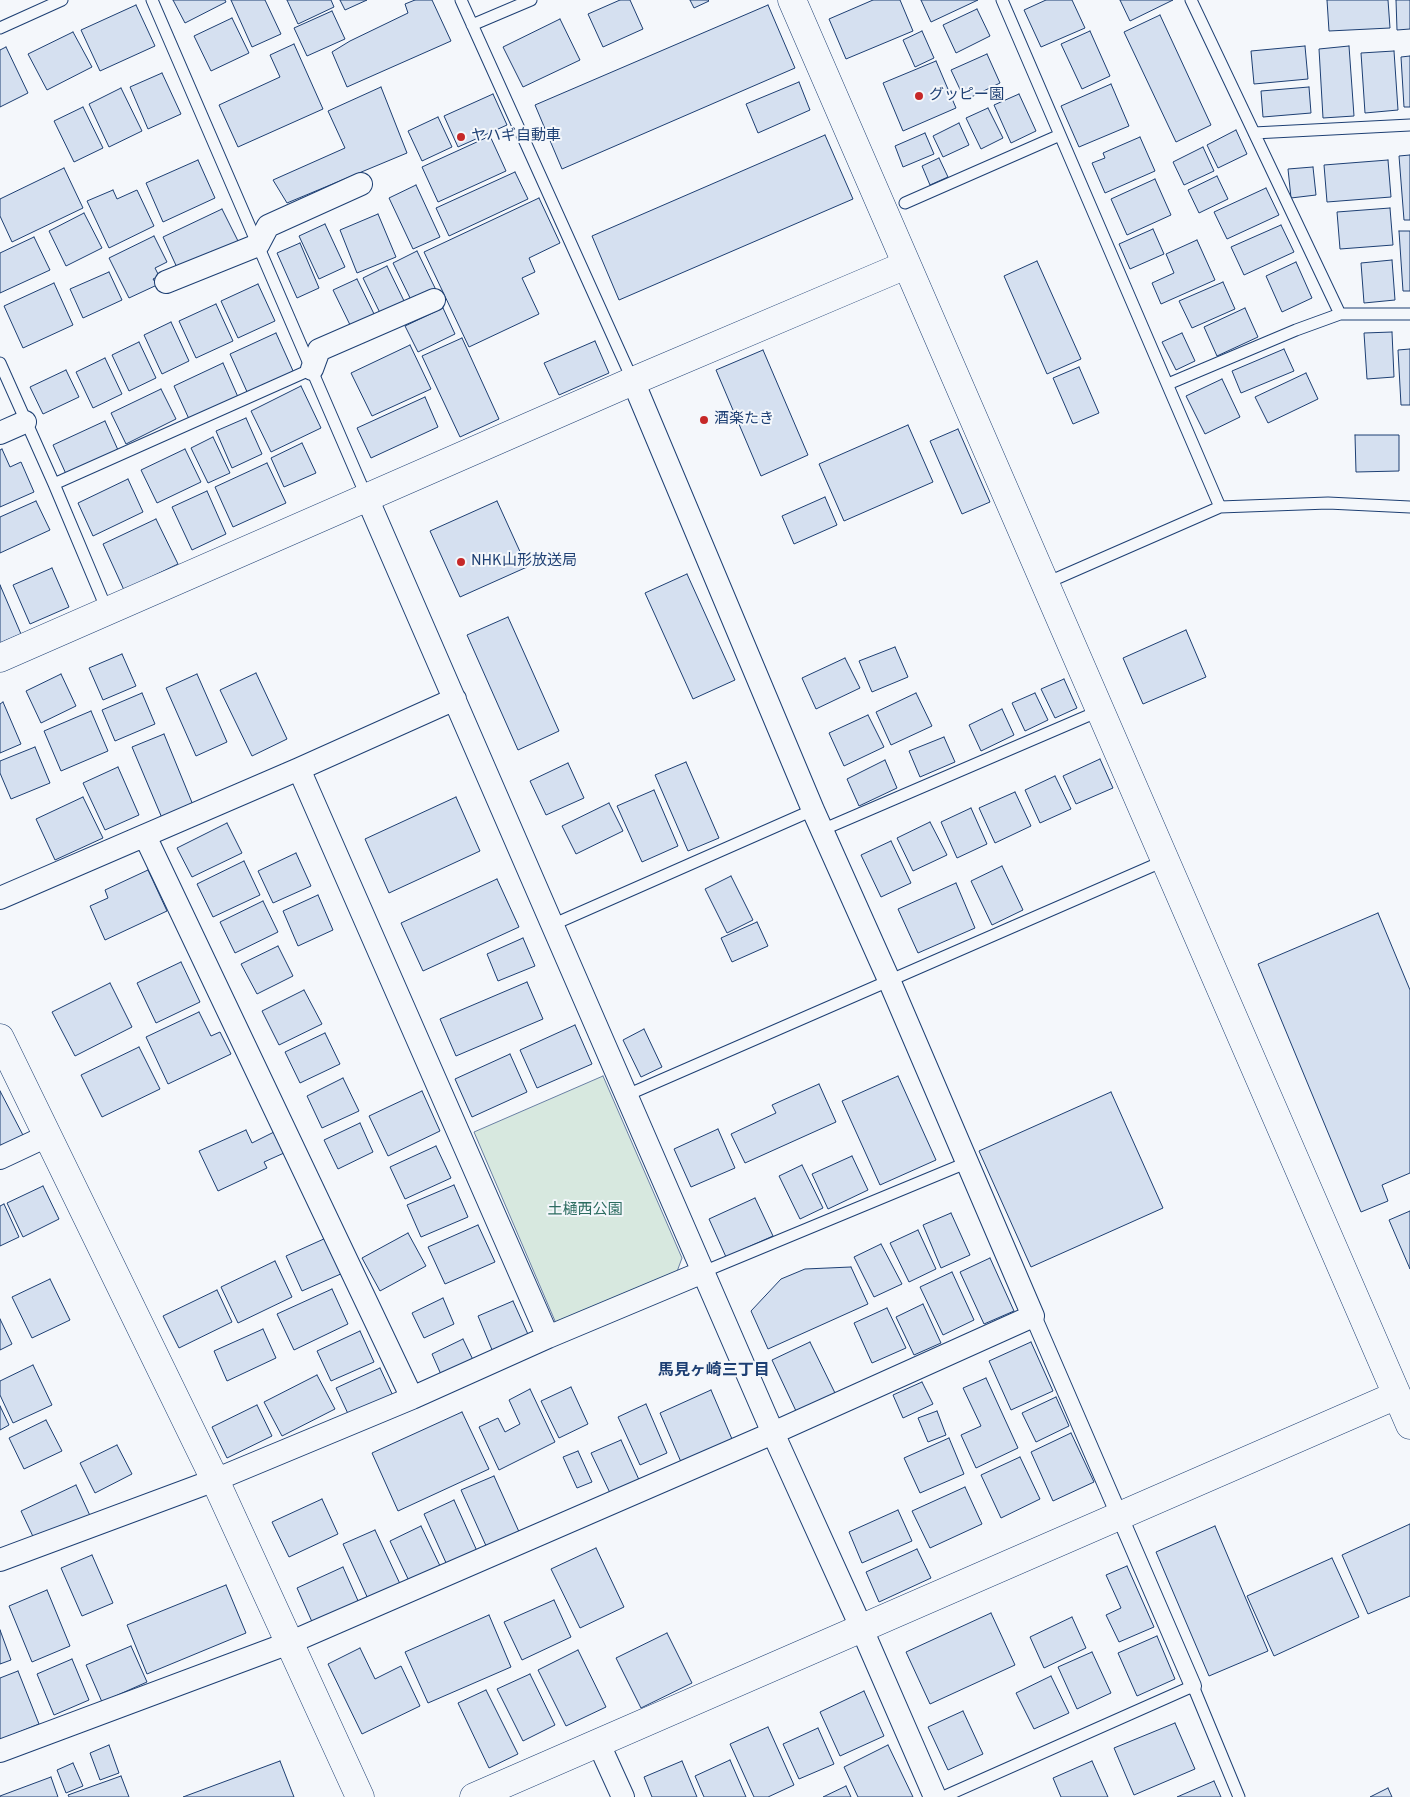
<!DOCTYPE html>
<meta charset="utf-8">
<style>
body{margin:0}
canvas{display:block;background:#f4f7fb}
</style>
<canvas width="1410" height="1797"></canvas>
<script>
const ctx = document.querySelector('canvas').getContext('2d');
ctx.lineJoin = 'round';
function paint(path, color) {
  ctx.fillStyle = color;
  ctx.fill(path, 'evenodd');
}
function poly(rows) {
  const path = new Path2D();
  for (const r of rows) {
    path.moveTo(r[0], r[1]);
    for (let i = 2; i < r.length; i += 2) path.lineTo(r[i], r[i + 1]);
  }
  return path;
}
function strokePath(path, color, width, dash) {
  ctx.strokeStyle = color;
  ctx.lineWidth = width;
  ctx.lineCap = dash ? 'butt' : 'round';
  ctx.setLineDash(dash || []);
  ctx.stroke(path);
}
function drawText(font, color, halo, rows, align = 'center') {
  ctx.font = font + ' Overpass,"Noto Sans JP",sans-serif';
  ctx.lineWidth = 4;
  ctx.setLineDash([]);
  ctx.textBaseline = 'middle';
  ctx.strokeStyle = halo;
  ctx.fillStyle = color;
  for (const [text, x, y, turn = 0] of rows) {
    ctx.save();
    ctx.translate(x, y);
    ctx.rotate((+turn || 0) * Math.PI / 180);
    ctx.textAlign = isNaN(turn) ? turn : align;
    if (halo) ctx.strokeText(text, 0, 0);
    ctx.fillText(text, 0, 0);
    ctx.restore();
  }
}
const green = poly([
 [603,1076,682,1258,675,1277,558,1328,474,1132,603,1076]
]);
const building = poly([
 [173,0,225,0,226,2,185,23,173,0],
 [231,0,265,0,281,34,252,47,231,0],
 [287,0,331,0,334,7,298,24,287,0],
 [340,0,367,0,345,10,340,0],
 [415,0,432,0,451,41,347,87,332,52,350,41,408,13,405,4,415,0],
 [620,0,630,0,643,29,603,47,588,14,620,0],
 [690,0,708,0,709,1,694,8,690,0],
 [873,0,900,0,913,31,846,59,829,19,873,0],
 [921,0,978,0,931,22,921,0],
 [1046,0,1072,0,1085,28,1041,47,1024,10,1046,0],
 [1120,0,1173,0,1130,21,1120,0],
 [1327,0,1388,0,1390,28,1329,31,1327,0],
 [1396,0,1410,0,1410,29,1397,30,1396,0],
 [136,5,155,46,100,71,81,30,136,5],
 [768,5,795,68,562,169,535,105,768,5],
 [977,9,990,36,956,53,943,25,977,9],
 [332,11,345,39,307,56,294,28,332,11],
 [1160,15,1211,125,1176,142,1124,32,1160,15],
 [232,18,249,53,211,71,194,36,232,18],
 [560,19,580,60,523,87,503,47,560,19],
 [922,31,934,58,915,67,903,40,922,31],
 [1090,31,1110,76,1082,89,1061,44,1090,31],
 [73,32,92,67,47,90,28,54,73,32],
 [294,44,323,109,238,147,219,105,280,77,270,55,294,44],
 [1305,46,1308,79,1254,84,1251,51,1305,46],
 [1349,46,1354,116,1323,118,1319,49,1349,46],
 [6,47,28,93,0,107,0,50,6,47],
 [1394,51,1398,110,1365,113,1361,53,1394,51],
 [987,54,1000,83,965,100,951,70,987,54],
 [1410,56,1410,107,1404,107,1401,57,1410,56],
 [936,61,956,108,903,131,883,83,936,61],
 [162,73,181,114,148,129,130,87,162,73],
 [799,82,810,110,758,133,746,104,799,82],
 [1111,84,1129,126,1079,147,1061,106,1111,84],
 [381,87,407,153,287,203,273,180,345,148,328,111,381,87],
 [1309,87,1311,113,1263,117,1261,91,1309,87],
 [121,88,142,131,109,147,89,104,121,88],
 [493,94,507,125,458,147,444,116,493,94],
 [1019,94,1036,131,1011,143,994,105,1019,94],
 [83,107,103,148,74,162,54,121,83,107],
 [988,108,1003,138,981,149,966,118,988,108],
 [438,117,452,147,422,161,408,131,438,117],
 [959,123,969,145,943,157,933,136,959,123],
 [1236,130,1247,154,1218,168,1207,145,1236,130],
 [925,133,934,154,903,167,895,146,925,133],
 [825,135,853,199,619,300,592,236,825,135],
 [490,136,506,171,438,202,422,167,490,136],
 [1140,137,1155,171,1105,193,1092,163,1105,158,1103,153,1140,137],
 [1203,147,1214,171,1184,185,1173,162,1203,147],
 [1410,155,1410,220,1404,220,1399,156,1410,155],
 [939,158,948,177,930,185,922,166,939,158],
 [198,160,215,198,163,222,146,183,198,160],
 [1388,160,1391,197,1327,202,1324,165,1388,160],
 [1313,167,1316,195,1291,198,1288,169,1313,167],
 [64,168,83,208,12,242,0,216,0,199,64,168],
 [515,172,528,199,449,236,436,208,515,172],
 [1217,176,1228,199,1199,213,1188,190,1217,176],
 [1155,179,1171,215,1127,235,1111,199,1155,179],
 [416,185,440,237,413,249,389,198,416,185],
 [1266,188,1279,215,1227,239,1214,212,1266,188],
 [113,190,117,199,137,190,154,226,109,248,87,201,113,190],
 [539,198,560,243,529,258,535,272,522,278,539,314,469,347,424,252,539,198],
 [1390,208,1393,245,1340,249,1337,212,1390,208],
 [222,209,239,243,179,272,163,237,222,209],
 [84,213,102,248,66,266,49,231,84,213],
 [378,214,396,257,357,273,340,230,378,214],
 [325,224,345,267,319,279,299,236,325,224],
 [1281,225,1294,252,1244,275,1231,247,1281,225],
 [1153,229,1164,254,1130,269,1119,244,1153,229],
 [1399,231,1410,231,1410,291,1403,291,1399,231],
 [154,236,167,262,155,268,159,276,153,279,157,285,129,298,109,258,154,236],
 [34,237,50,270,0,293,0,253,34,237],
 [1197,240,1215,280,1161,304,1152,283,1174,273,1166,254,1197,240],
 [300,243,319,288,297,298,277,253,300,243],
 [417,251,436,290,412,302,393,263,417,251],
 [1392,260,1395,300,1364,303,1361,263,1392,260],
 [1037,261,1081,359,1047,374,1004,276,1037,261],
 [1296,262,1312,298,1282,312,1266,276,1296,262],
 [387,266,406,305,382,317,363,278,387,266],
 [109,272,122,300,83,318,70,289,109,272],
 [357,279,376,318,352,329,333,290,357,279],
 [1223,282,1235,309,1192,328,1179,301,1223,282],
 [54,283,73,325,23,348,4,306,54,283],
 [258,284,275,321,238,338,221,301,258,284],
 [216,304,233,341,196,358,179,321,216,304],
 [443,308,455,334,418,352,405,326,443,308],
 [1245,308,1258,337,1217,356,1204,327,1245,308],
 [171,322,189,361,162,374,144,335,171,322],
 [1392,332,1394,377,1367,379,1364,333,1392,332],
 [276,333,294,373,248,394,230,354,276,333],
 [1182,333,1195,361,1176,370,1162,342,1182,333],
 [462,338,499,419,460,437,422,356,462,338],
 [595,341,609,373,559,395,544,363,595,341],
 [139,342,156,378,129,391,112,355,139,342],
 [410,345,431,389,372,416,351,373,410,345],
 [1284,349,1294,371,1241,393,1232,371,1284,349],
 [1410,349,1410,405,1401,405,1398,350,1410,349],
 [763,350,808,455,761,476,716,370,763,350],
 [105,358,122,394,93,408,76,372,105,358],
 [223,363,238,397,189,419,174,386,223,363],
 [1079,367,1099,413,1073,424,1053,378,1079,367],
 [66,370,79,397,43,414,30,387,66,370],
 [1306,373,1318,399,1268,423,1255,397,1306,373],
 [1222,379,1240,417,1205,434,1186,396,1222,379],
 [301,386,321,428,271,452,251,411,301,386],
 [161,389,176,419,126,444,111,413,161,389],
 [425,397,438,427,371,458,357,428,425,397],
 [246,418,262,454,232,468,216,431,246,418],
 [105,421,118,450,66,474,53,445,105,421],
 [908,425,933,482,844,521,819,464,908,425],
 [958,429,990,502,962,514,930,441,958,429],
 [1355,435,1399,435,1399,471,1356,472,1355,435],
 [213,437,230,473,208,483,191,448,213,437],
 [302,443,316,473,284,487,271,458,302,443],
 [2,449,10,467,21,462,34,492,0,507,0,450,2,449],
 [185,449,201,482,157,503,141,470,185,449],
 [267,463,286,503,233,527,215,487,267,463],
 [128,479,143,512,93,536,78,503,128,479],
 [207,491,226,534,192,550,172,507,207,491],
 [825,497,837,525,794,544,782,516,825,497],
 [36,501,50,530,0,553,0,517,36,501],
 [497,501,527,567,460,597,430,531,497,501],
 [156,519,178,564,124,590,103,544,156,519],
 [52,568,69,607,30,624,13,585,52,568],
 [687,574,735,680,693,699,645,593,687,574],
 [0,585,21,634,0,643,0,585],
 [508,617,559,731,518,750,467,635,508,617],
 [1186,630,1206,677,1143,704,1123,658,1186,630],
 [895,647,908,677,872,692,859,661,895,647],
 [122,654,136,686,103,700,89,668,122,654],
 [845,658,860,688,816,709,802,678,845,658],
 [256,673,287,739,252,756,220,690,256,673],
 [61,674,76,706,41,723,26,691,61,674],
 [197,674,227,742,196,756,166,688,197,674],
 [1064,679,1077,708,1055,718,1041,689,1064,679],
 [142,693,155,724,115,741,102,710,142,693],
 [916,693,932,726,891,745,876,712,916,693],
 [1035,693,1048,720,1025,731,1012,703,1035,693],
 [3,702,21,744,0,753,0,704,3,702],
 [1002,709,1014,735,981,751,969,725,1002,709],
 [91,711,108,751,61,771,44,731,91,711],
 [868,715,884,747,844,766,829,733,868,715],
 [164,734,193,805,162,818,132,747,164,734],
 [944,737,955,762,920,777,909,751,944,737],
 [35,747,50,783,11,799,0,773,0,761,35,747],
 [1100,759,1113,788,1076,804,1063,776,1100,759],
 [885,760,897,788,859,806,847,779,885,760],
 [686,762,719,838,688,851,655,775,686,762],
 [568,763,584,798,546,815,530,781,568,763],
 [118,767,139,815,105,830,83,783,118,767],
 [1055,776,1071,809,1040,823,1025,790,1055,776],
 [654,790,678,846,642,862,617,806,654,790],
 [1015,792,1031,826,995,843,979,808,1015,792],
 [83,797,103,838,55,860,36,819,83,797],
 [456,797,480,851,389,893,365,839,456,797],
 [609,803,623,831,576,854,562,826,609,803],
 [971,808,987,844,957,858,941,822,971,808],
 [930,822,947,855,913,871,897,838,930,822],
 [227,823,242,853,192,877,177,848,227,823],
 [891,841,911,883,881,897,861,855,891,841],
 [296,853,311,886,273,903,258,871,296,853],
 [244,861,260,895,213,917,197,884,244,861],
 [1002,866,1023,910,992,925,971,881,1002,866],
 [148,870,167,911,105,940,90,906,108,898,105,890,148,870],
 [731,876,753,920,727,933,705,889,731,876],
 [497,879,519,927,423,971,401,923,497,879],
 [956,883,975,928,918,953,898,909,956,883],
 [318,895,333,930,298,946,283,911,318,895],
 [263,901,278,932,235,953,220,922,263,901],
 [1378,913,1410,990,1410,1173,1382,1185,1388,1201,1361,1212,1258,964,1378,913],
 [757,922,768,946,732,962,721,938,757,922],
 [523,938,535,966,498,981,487,954,523,938],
 [278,946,293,976,257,994,241,964,278,946],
 [181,962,200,1002,156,1023,137,983,181,962],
 [527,982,543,1019,456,1056,440,1019,527,982],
 [110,983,132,1027,75,1056,52,1012,110,983],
 [304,990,322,1024,279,1045,262,1011,304,990],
 [199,1012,211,1036,220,1032,231,1054,168,1084,146,1037,199,1012],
 [575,1025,592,1064,537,1088,520,1050,575,1025],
 [644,1029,662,1067,641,1077,623,1040,644,1029],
 [325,1033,340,1064,300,1083,285,1052,325,1033],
 [139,1047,160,1089,102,1117,81,1075,139,1047],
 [510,1054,527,1092,472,1117,455,1079,510,1054],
 [898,1076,936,1160,880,1185,842,1101,898,1076],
 [343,1078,359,1111,322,1128,307,1096,343,1078],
 [819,1084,836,1122,745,1163,731,1134,776,1113,772,1105,819,1084],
 [0,1091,25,1139,0,1152,0,1091],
 [422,1091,440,1131,388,1156,369,1116,422,1091],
 [1111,1092,1163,1208,1031,1267,979,1151,1111,1092],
 [360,1123,373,1152,338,1169,324,1140,360,1123],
 [718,1129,735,1168,691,1187,674,1149,718,1129],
 [246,1130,252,1143,274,1132,284,1153,264,1162,267,1168,218,1191,199,1151,246,1130],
 [436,1146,451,1178,405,1199,390,1167,436,1146],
 [852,1156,868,1190,828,1209,812,1174,852,1156],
 [802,1165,823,1208,800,1219,779,1176,802,1165],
 [454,1185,468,1217,421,1237,407,1205,454,1185],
 [43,1186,59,1219,23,1237,7,1203,43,1186],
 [755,1198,773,1236,726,1257,709,1219,755,1198],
 [4,1204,19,1237,0,1246,0,1206,4,1204],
 [1410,1211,1410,1269,1389,1220,1410,1211],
 [951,1213,970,1255,941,1268,923,1225,951,1213],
 [478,1225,495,1262,445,1284,428,1247,478,1225],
 [918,1230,936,1269,909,1282,890,1243,918,1230],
 [408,1233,426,1266,380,1291,362,1258,408,1233],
 [326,1238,343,1273,302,1291,286,1256,326,1238],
 [881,1244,902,1284,874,1297,854,1257,881,1244],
 [990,1258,1014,1311,984,1324,960,1272,990,1258],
 [275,1261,292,1297,238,1323,221,1287,275,1261],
 [851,1267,868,1304,768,1349,751,1311,781,1279,805,1269,851,1267],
 [952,1272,974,1320,943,1335,920,1287,952,1272],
 [50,1279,70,1320,32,1338,12,1297,50,1279],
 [332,1289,348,1324,294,1350,277,1314,332,1289],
 [217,1290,232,1322,179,1348,163,1316,217,1290],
 [443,1298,454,1324,424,1338,412,1313,443,1298],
 [513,1301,531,1341,495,1357,478,1316,513,1301],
 [923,1304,941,1343,914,1355,896,1317,923,1304],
 [887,1308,906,1348,872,1363,854,1323,887,1308],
 [0,1319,12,1344,0,1350,0,1319],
 [263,1329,276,1358,227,1381,214,1351,263,1329],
 [360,1331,374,1362,331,1381,317,1351,360,1331],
 [463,1339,475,1364,443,1379,432,1354,463,1339],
 [810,1342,835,1393,796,1411,772,1360,810,1342],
 [1031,1342,1053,1391,1011,1410,989,1361,1031,1342],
 [33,1365,52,1405,13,1423,0,1395,0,1381,33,1365],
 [380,1368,394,1398,350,1418,336,1388,380,1368],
 [317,1375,335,1409,282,1436,264,1402,317,1375],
 [986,1378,1018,1448,976,1468,961,1435,981,1426,963,1388,986,1378],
 [922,1382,933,1404,903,1418,893,1395,922,1382],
 [571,1387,588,1424,559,1438,541,1401,571,1387],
 [530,1389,555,1442,499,1470,479,1427,498,1418,505,1432,520,1424,509,1400,530,1389],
 [711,1390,732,1439,681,1462,660,1413,711,1390],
 [1056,1397,1069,1426,1036,1442,1022,1413,1056,1397],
 [646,1404,667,1453,640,1465,618,1417,646,1404],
 [257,1405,272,1436,227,1458,212,1427,257,1405],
 [0,1406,9,1425,0,1430,0,1406],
 [937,1411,946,1435,928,1442,918,1418,937,1411],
 [462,1412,489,1469,398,1511,372,1453,462,1412],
 [46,1420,62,1451,24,1469,9,1438,46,1420],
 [1071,1433,1094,1482,1053,1501,1031,1452,1071,1433],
 [949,1438,964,1474,920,1493,904,1458,949,1438],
 [621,1440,640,1482,611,1495,591,1453,621,1440],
 [117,1445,132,1474,95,1493,80,1463,117,1445],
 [578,1451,592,1482,577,1488,563,1457,578,1451],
 [1020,1457,1040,1499,1001,1518,981,1475,1020,1457],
 [494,1476,520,1534,487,1548,461,1490,494,1476],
 [76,1485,92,1520,37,1545,21,1511,76,1485],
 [965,1487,982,1524,930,1548,912,1511,965,1487],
 [322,1499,338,1534,289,1557,272,1522,322,1499],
 [454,1500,477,1551,447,1565,424,1514,454,1500],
 [898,1510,912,1541,862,1563,849,1532,898,1510],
 [1410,1524,1410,1596,1368,1614,1342,1555,1410,1524],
 [421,1526,441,1568,410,1583,390,1541,421,1526],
 [1215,1526,1268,1651,1209,1676,1156,1552,1215,1526],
 [375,1530,401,1586,369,1601,343,1544,375,1530],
 [596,1548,624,1607,580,1628,551,1569,596,1548],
 [917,1549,931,1578,879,1602,866,1572,917,1549],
 [92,1555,113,1603,82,1616,61,1568,92,1555],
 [1332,1558,1359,1617,1274,1656,1247,1596,1332,1558],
 [1127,1566,1154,1627,1119,1642,1106,1615,1121,1608,1106,1575,1127,1566],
 [343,1567,359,1603,313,1624,297,1588,343,1567],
 [226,1585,246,1633,147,1674,127,1625,226,1585],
 [47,1590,70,1646,32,1662,9,1606,47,1590],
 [554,1600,571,1637,522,1660,504,1622,554,1600],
 [991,1613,1015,1665,930,1704,906,1652,991,1613],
 [489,1615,511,1667,428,1703,405,1652,489,1615],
 [1072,1617,1086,1648,1044,1668,1030,1637,1072,1617],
 [0,1630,11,1660,0,1664,0,1630],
 [667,1633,692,1683,641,1708,616,1658,667,1633],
 [1157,1636,1175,1679,1137,1696,1118,1653,1157,1636],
 [131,1646,147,1682,102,1702,86,1665,131,1646],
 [360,1648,375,1679,401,1666,420,1706,362,1734,328,1664,360,1648],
 [578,1650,606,1707,566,1726,538,1670,578,1650],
 [1092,1652,1111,1693,1077,1709,1058,1667,1092,1652],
 [72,1659,89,1700,54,1715,37,1674,72,1659],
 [18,1671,39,1724,0,1740,0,1678,18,1671],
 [530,1674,555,1725,523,1741,497,1689,530,1674],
 [1051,1676,1069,1713,1034,1729,1016,1693,1051,1676],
 [486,1690,518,1754,489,1768,458,1703,486,1690],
 [864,1691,884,1736,840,1756,820,1712,864,1691],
 [963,1711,983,1754,948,1770,928,1727,963,1711],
 [1175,1723,1195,1769,1134,1795,1114,1748,1175,1723],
 [768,1727,794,1785,768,1797,754,1797,730,1744,768,1727],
 [818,1728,834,1764,799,1779,783,1744,818,1728],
 [109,1745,119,1773,100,1780,90,1753,109,1745],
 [888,1745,913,1797,858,1797,844,1767,888,1745],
 [730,1760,746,1797,704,1797,695,1776,730,1760],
 [280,1761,294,1797,183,1797,280,1761],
 [682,1761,697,1797,652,1797,644,1777,682,1761],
 [1092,1761,1108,1797,1061,1797,1053,1778,1092,1761],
 [73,1763,83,1786,66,1793,57,1770,73,1763],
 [121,1776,129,1797,69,1797,68,1795,121,1776],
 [51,1777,58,1797,0,1797,0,1796,51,1777],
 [1214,1781,1221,1797,1177,1797,1214,1781],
 [846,1786,851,1797,823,1797,846,1786],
 [1388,1788,1392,1797,1370,1797,1388,1788]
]);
const service = poly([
 [152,0,367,498],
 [461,0,633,381],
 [1002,0,1220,507],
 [1191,0,1340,314],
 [472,25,531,0],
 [0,28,62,0],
 [1254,133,1410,125],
 [905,203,1060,135],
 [0,363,54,484,107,610],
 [1168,384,1296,330,1340,314,1410,314],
 [54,484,312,369],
 [1044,584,1220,507,1328,503,1410,507],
 [822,830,1099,711],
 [552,925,813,810],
 [627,1095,1166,860],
 [703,1272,966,1163],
 [943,1797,1193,1686,1239,1797]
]);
const pedestrian = poly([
 [1033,1316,1193,1686]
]);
const minor = poly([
 [166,282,258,245,268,226,361,184],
 [312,369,319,350,434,300],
 [0,433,25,422],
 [367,498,773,1433,861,1627,935,1797],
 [299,769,548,1337],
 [145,836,412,1398],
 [0,898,299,769,455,699],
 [0,1158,47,1136],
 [0,1560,215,1480,412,1398,548,1337,703,1272],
 [598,1742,623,1797],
 [0,1751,289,1643,773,1433,1033,1316,889,980,813,810,633,381]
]);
const tertiary = poly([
 [792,0,1410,1425],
 [0,658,633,381,906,265],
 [0,1038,215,1480,360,1797],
 [474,1797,1397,1395]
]);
const markers = [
 [919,96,5,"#c62828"],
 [461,137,5,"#c62828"],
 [704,420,5,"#c62828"],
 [461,562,5,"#c62828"]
];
const poiNames = [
 ["グッピー園",929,96],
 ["ヤハギ自動車",471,137],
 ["酒楽たき",714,420],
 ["NHK山形放送局",471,562]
];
const parkNames = [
 ["土樋西公園",585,1211]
];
const neighbourhoodNames = [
 ["馬見ヶ崎三丁目",714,1372]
];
paint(green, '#d7e8df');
strokePath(green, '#687fa3', 1);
paint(building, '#d5e0f0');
strokePath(building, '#1d3f73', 1);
strokePath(service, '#1d3f73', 13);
strokePath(pedestrian, '#1d3f73', 18);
strokePath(minor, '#1d3f73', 24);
strokePath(tertiary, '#1d3f73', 29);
strokePath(service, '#f4f7fb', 11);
strokePath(pedestrian, '#f4f7fb', 16);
strokePath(minor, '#f4f7fb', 22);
strokePath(tertiary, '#f4f7fb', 28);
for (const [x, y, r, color] of markers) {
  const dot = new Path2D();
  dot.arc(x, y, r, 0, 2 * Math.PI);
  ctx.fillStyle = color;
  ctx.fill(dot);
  strokePath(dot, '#f4f7fb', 2);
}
drawText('15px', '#1d3f73', '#f4f7fb', poiNames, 'left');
drawText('15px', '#2c6c60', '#f4f7fb', parkNames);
drawText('bold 16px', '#1d3f73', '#f4f7fb', neighbourhoodNames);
</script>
